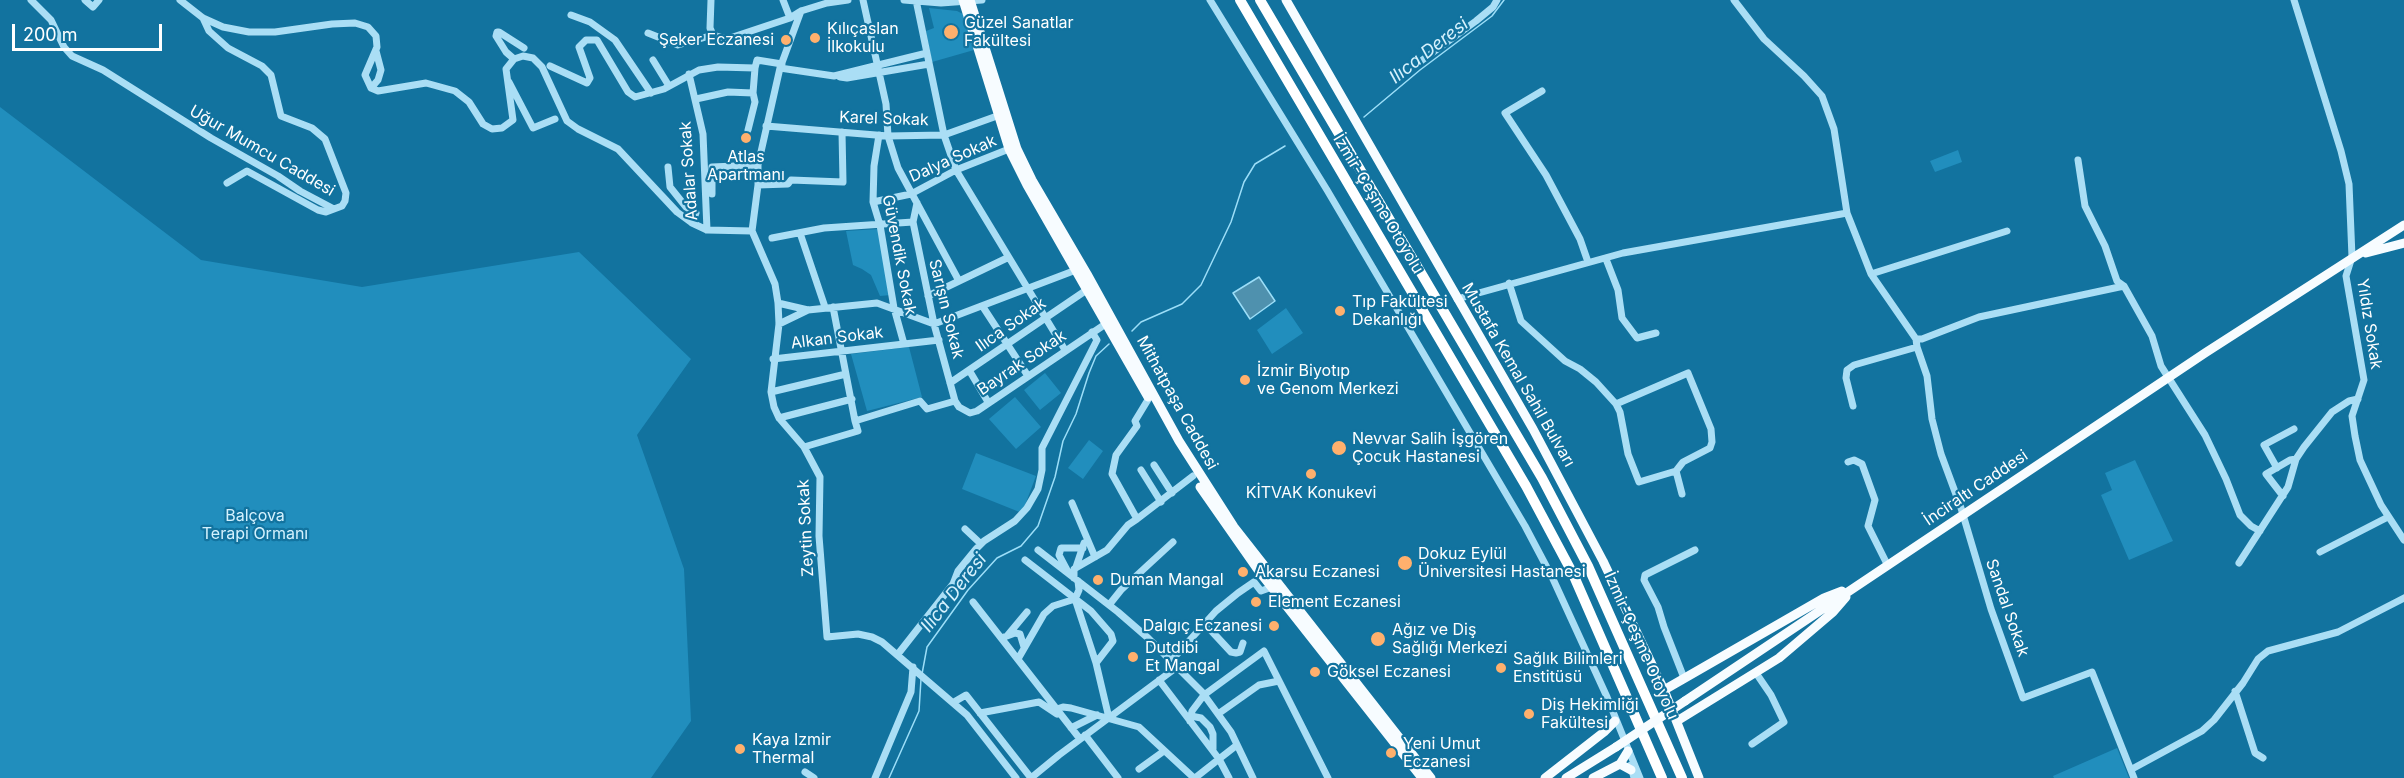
<!DOCTYPE html>
<meta charset="utf-8">
<style>
body{margin:0}
#map{position:relative;width:2404px;height:778px;overflow:hidden;background:#12739f;font-family:Inter,sans-serif}
canvas{display:block}
.scale{position:absolute;left:12px;top:24px;width:150px;height:27px;box-sizing:border-box;border:3px solid #fff;border-top:0;padding-left:8px;font-size:18px;line-height:21px;white-space:nowrap;color:#fff;-webkit-text-stroke:4px #12739f;paint-order:stroke}
</style>
<div id="map">
<canvas width="2404" height="778"></canvas>
<div class="scale">200 m</div>
</div>
<script>
const ctx = document.querySelector('canvas').getContext('2d');
ctx.lineJoin = 'round';
function paint(path, color) {
  ctx.fillStyle = color;
  ctx.fill(path, 'evenodd');
}
function poly(rows) {
  const path = new Path2D();
  for (const r of rows) {
    path.moveTo(r[0], r[1]);
    for (let i = 2; i < r.length; i += 2) path.lineTo(r[i], r[i + 1]);
  }
  return path;
}
function strokePath(path, color, width, dash) {
  ctx.strokeStyle = color;
  ctx.lineWidth = width;
  ctx.lineCap = dash ? 'butt' : 'round';
  ctx.setLineDash(dash || []);
  ctx.stroke(path);
}
function drawText(font, color, halo, rows, align = 'center') {
  ctx.font = font + ' Inter,sans-serif';
  ctx.lineWidth = 4.5;
  ctx.setLineDash([]);
  ctx.textBaseline = 'middle';
  ctx.strokeStyle = halo;
  ctx.fillStyle = color;
  for (const [text, x, y, turn = 0] of rows) {
    ctx.save();
    ctx.translate(x, y);
    ctx.rotate((+turn || 0) * Math.PI / 180);
    ctx.textAlign = isNaN(turn) ? turn : align;
    if (halo) ctx.strokeText(text, 0, 0);
    ctx.fillText(text, 0, 0);
    ctx.restore();
  }
}
const green = poly([
 [929,8,957,11,963,14,974,50,932,62,926,31,934,28],
 [0,107,201,260,362,287,579,252,691,359,637,435,684,569,691,721,651,778,0,778],
 [1958,150,1962,162,1935,172,1930,161],
 [879,229,891,295,880,296,871,275,862,269,853,265,846,231],
 [1286,308,1303,333,1272,354,1257,330],
 [909,347,922,397,867,411,851,354],
 [1045,373,1061,393,1040,410,1024,390],
 [1015,397,1041,427,1016,449,989,419],
 [1089,440,1103,451,1083,479,1068,468],
 [976,453,1036,476,1022,513,962,489],
 [2135,460,2173,541,2129,560,2101,495,2112,490,2105,473],
 [2117,748,2129,778,2054,778,2053,776]
]);
const water = poly([
 [1259,277,1275,301,1250,319,1233,293,1259,277]
]);
const stream = poly([
 [1364,117,1420,70,1492,16,1504,0],
 [1132,331,1141,322,1182,304,1201,285,1231,222,1244,182,1255,164,1285,146],
 [922,674,927,647,968,590,997,558,1021,546,1038,526,1055,477,1063,441,1076,414,1089,373,1096,356,1109,344],
 [889,778,919,711,921,679]
]);
const minor = poly([
 [31,0,51,20,64,47,72,56,103,70,211,138,278,176,300,191,334,209,342,206,345,201,346,193,325,139,312,128,281,116,271,75,262,66,228,48,209,31,203,18],
 [85,0,93,7,99,0],
 [180,0,203,18,223,27,249,32,275,32,332,24,355,23,368,27,376,36,377,47,365,75,371,88,378,91,426,83,455,91,469,102,483,124,492,129,502,128,513,120,506,69,514,59,523,56,533,58,542,67,567,121,578,129,618,149,677,212,692,223,707,230,752,231],
 [711,0,710,28,713,35],
 [783,0,790,18],
 [863,0,886,104,888,136,898,168,959,281],
 [904,0,941,3,982,0],
 [916,0,944,135,956,170,1065,350],
 [1210,0,1327,190,1525,526,1553,579,1607,697,1640,778],
 [1734,0,1764,39,1804,76,1822,96,1834,129,1847,213,1862,251,1871,274,1916,339],
 [2294,0,2341,151,2349,184,2352,257,2346,276,2364,380,2352,416,2355,436,2360,460,2381,505,2404,540],
 [801,11,780,68,758,165,758,185,752,231,775,284,778,303,779,324,771,392,774,407,779,418,804,447,820,477,819,536,827,637,858,634,872,637,882,642,967,715,1016,778],
 [571,15,590,22,615,40,651,93],
 [648,33,678,45,713,35,727,39,790,18,801,11,827,3,848,0],
 [514,59,506,52,496,36,497,32,499,32,524,48],
 [653,60,669,86],
 [1421,61,1476,21,1493,7,1497,0],
 [550,66,587,83,590,78,579,47,586,40,597,40,628,92,635,97,664,89,699,70,718,67,755,68,757,60,782,64],
 [780,68,834,76,927,53],
 [689,74,703,134,707,230],
 [840,77,847,78,929,64],
 [509,82,533,128,555,119],
 [371,88,378,80,381,70,376,51],
 [1542,91,1505,113,1546,175,1580,239,1588,262],
 [696,99,728,92,753,93],
 [766,126,888,136,944,135,997,116],
 [748,130,755,102,753,93,755,68],
 [879,135,874,166,873,202,880,225,894,308,904,344],
 [2078,160,2085,206,2105,246,2117,281,2124,286,2152,336,2161,366,2205,435,2226,479,2240,515,2251,526,2260,531],
 [668,167,670,187,686,207,696,213,692,223],
 [227,183,247,171,318,210,326,212,334,209],
 [758,185,788,184,791,180,843,182,842,132],
 [712,194,712,167,758,165],
 [873,202,911,194,956,170,1009,149],
 [913,222,934,324,955,401,959,407,970,413,977,411,1107,323],
 [800,233,825,307],
 [772,238,824,228,913,222,917,203],
 [1606,259,1618,290,1622,318,1637,338,1656,333],
 [1871,274,2007,231],
 [1509,283,1521,321,1565,361,1580,369,1596,382,1616,404,1688,373,1711,429,1712,442,1710,448,1683,462,1676,471,1682,494],
 [928,296,1007,258],
 [1457,299,1623,253,1847,213],
 [778,303,808,310,877,303,934,324,1076,270],
 [833,307,855,421],
 [983,307,1028,376],
 [779,324,808,310],
 [1917,347,1927,376,1932,419,1941,454,1961,508,1991,609,2023,698,2092,672,2134,778],
 [773,359,939,340],
 [969,370,988,402],
 [950,383,1088,289],
 [771,392,846,374],
 [1149,398,1135,421,1137,426,1116,455,1112,474,1137,519,1193,476],
 [1616,404,1620,412,1628,454,1639,482,1676,471],
 [1853,406,1846,378,1847,370,1854,365,1917,347,1916,339,1922,339,1979,317,2124,286],
 [779,418,852,399],
 [804,447,858,431,855,421,920,401,927,409,955,401],
 [1848,462,1854,460,1862,464,1875,500,1868,526,1887,564],
 [1154,465,1172,493],
 [2277,468,2264,445,2294,429],
 [1141,470,1161,502],
 [2283,496,2266,474,2290,460,2296,459],
 [1072,503,1095,557],
 [965,529,981,544],
 [1038,550,1118,612,1148,638,1202,692,1231,732,1253,778],
 [2320,552,2388,517],
 [1025,560,1091,611,1111,634,1113,641,1096,663,1109,718],
 [2239,563,2288,487,2296,459,2304,447,2332,412,2349,401,2358,399],
 [1076,567,1084,543],
 [1068,572,1059,555,1061,548,1083,548],
 [1074,578,1074,569,1107,550,1128,525,1137,519],
 [1078,581,1079,590,1075,599,1096,663],
 [973,602,1080,739],
 [1109,605,1121,590,1173,542],
 [1205,624,1231,652,1236,653,1240,652,1243,643],
 [1007,636,1015,633,1020,634,1024,647],
 [1001,638,1007,636,1027,612],
 [898,654,953,584,958,571,976,549,984,541,1015,521,1027,508,1038,489,1042,470,1042,448,1097,340,1092,332],
 [1018,659,1044,614,1053,606,1075,599],
 [1171,661,1216,611,1238,593,1254,582,1261,591,1272,587],
 [1684,678,1664,627,1658,607,1644,580,1645,575,1695,550],
 [1159,680,1219,759,1195,778],
 [2235,691,2255,753,2263,758],
 [954,702,966,695,1031,778],
 [1057,709,1063,707,1071,708,1139,727,1194,778],
 [980,713,1039,702,1057,714],
 [1218,714,1259,685,1279,681],
 [1191,716,1201,718,1210,727,1213,734,1213,749],
 [1190,721,1192,711,1204,695,1264,651,1328,778],
 [1071,728,1097,715],
 [1085,735,1118,778],
 [1752,744,1784,722,1771,695,1756,673],
 [1631,765,1634,778],
 [1139,769,1164,751],
 [2132,769,2202,731,2214,720,2243,683,2258,659,2268,651,2338,632,2404,598],
 [805,772,814,778],
 [875,778,911,692,913,667],
 [1031,778,1059,755,1177,667],
 [1229,778,1219,759,1237,745]
]);
const major = poly([
 [963,0,1009,149,1027,185,1148,397],
 [970,0,1017,149,1032,180,1087,274,1179,441,1234,527,1431,778],
 [1286,0,1533,429,1603,561,1664,690,1699,778],
 [2366,253,2404,243],
 [1200,487,1258,570,1422,778],
 [1664,690,1824,598,1842,591],
 [1685,701,2205,353,2404,225],
 [1677,721,1779,658,1833,612,1846,597],
 [1620,764,1631,770],
 [1545,778,1604,732,1615,721],
 [1566,778,1616,747],
 [1593,778,1620,764,1628,751]
]);
const highway = poly([
 [1240,0,1526,486,1573,574,1662,778],
 [1260,0,1542,478,1588,566,1682,778]
]);
const majorBridge = poly([
 [1616,747,1685,701]
]);
const markers = [
 [951,32,8,"#ffb06d"],
 [815,38,6,"#ffb06d"],
 [786,40,6,"#ffb06d"],
 [746,138,6,"#ffb06d"],
 [1340,311,6,"#ffb06d"],
 [1245,380,6,"#ffb06d"],
 [1339,448,8,"#ffb06d"],
 [1311,474,6,"#ffb06d"],
 [1405,563,8,"#ffb06d"],
 [1243,572,6,"#ffb06d"],
 [1098,580,6,"#ffb06d"],
 [1256,602,6,"#ffb06d"],
 [1274,626,6,"#ffb06d"],
 [1378,639,8,"#ffb06d"],
 [1133,657,6,"#ffb06d"],
 [1501,668,6,"#ffb06d"],
 [1315,672,6,"#ffb06d"],
 [1529,714,6,"#ffb06d"],
 [740,749,6,"#ffb06d"],
 [1391,753,6,"#ffb06d"]
];
const poiNames = [
 ["Güzel Sanatlar",964,23],
 ["Fakültesi",964,41],
 ["Kılıçaslan",827,29],
 ["İlkokulu",827,47],
 ["Şeker Eczanesi",774,40,"right"],
 ["Atlas",746,157,"center"],
 ["Apartmanı",746,175,"center"],
 ["Tıp Fakültesi",1352,302],
 ["Dekanlığı",1352,320],
 ["İzmir Biyotıp",1257,371],
 ["ve Genom Merkezi",1257,389],
 ["Nevvar Salih İşgören",1352,439],
 ["Çocuk Hastanesi",1352,457],
 ["KİTVAK Konukevi",1311,493,"center"],
 ["Dokuz Eylül",1418,554],
 ["Üniversitesi Hastanesi",1418,572],
 ["Akarsu Eczanesi",1255,572],
 ["Duman Mangal",1110,580],
 ["Element Eczanesi",1268,602],
 ["Dalgıç Eczanesi",1262,626,"right"],
 ["Ağız ve Diş",1392,630],
 ["Sağlığı Merkezi",1392,648],
 ["Dutdibi",1145,648],
 ["Et Mangal",1145,666],
 ["Sağlık Bilimleri",1513,659],
 ["Enstitüsü",1513,677],
 ["Göksel Eczanesi",1327,672],
 ["Diş Hekimliği",1541,705],
 ["Fakültesi",1541,723],
 ["Kaya Izmir",752,740],
 ["Thermal",752,758],
 ["Yeni Umut",1403,744],
 ["Eczanesi",1403,762]
];
const streetNames = [
 ["Karel Sokak",884,119,2],
 ["Uğur Mumcu Caddesi",262,151,30],
 ["Dalya Sokak",953,159,-24],
 ["Adalar Sokak",689,171,-94],
 ["İzmir-Çeşme Otoyolu",1378,204,59],
 ["Güvendik Sokak",899,255,79],
 ["Sarışın Sokak",946,309,76],
 ["Yıldız Sokak",2369,324,81],
 ["Ilıca Sokak",1011,325,-35],
 ["Alkan Sokak",837,338,-7],
 ["Bayrak Sokak",1022,363,-34],
 ["Mustafa Kemal Sahil Bulvarı",1518,375,60],
 ["Mithatpaşa Caddesi",1177,403,61],
 ["İnciraltı Caddesi",1976,488,-34],
 ["Zeytin Sokak",806,528,-93],
 ["Sandal Sokak",2007,608,71],
 ["İzmir-Çeşme Otoyolu",1641,646,66]
];
const parkNames = [
 ["Balçova",255,516],
 ["Terapi Ormanı",255,534]
];
const waterNames = [
 ["Ilıca Deresi",1429,51,-38],
 ["Ilıca Deresi",954,593,-52]
];
paint(green, '#218ebd');
paint(water, '#4f91ae');
strokePath(water, '#9cdef8', 1.5);
strokePath(stream, '#9cdef8', 1.5);
strokePath(minor, '#aadef5', 7);
strokePath(major, '#f7fcff', 9);
strokePath(highway, '#fff', 10);
strokePath(majorBridge, '#f7fcff', 9);
for (const [x, y, r, color] of markers) {
  const dot = new Path2D();
  dot.arc(x, y, r, 0, 2 * Math.PI);
  ctx.fillStyle = color;
  ctx.fill(dot);
  strokePath(dot, '#12739f', 2);
}
drawText('16px', '#fff', '#12739f', poiNames, 'left');
drawText('16px', '#fff', '#12739f', streetNames);
drawText('16px', '#d4f2fe', '#12739f', parkNames);
drawText('italic 18px', '#d7f2fd', '#12739f', waterNames);
</script>
